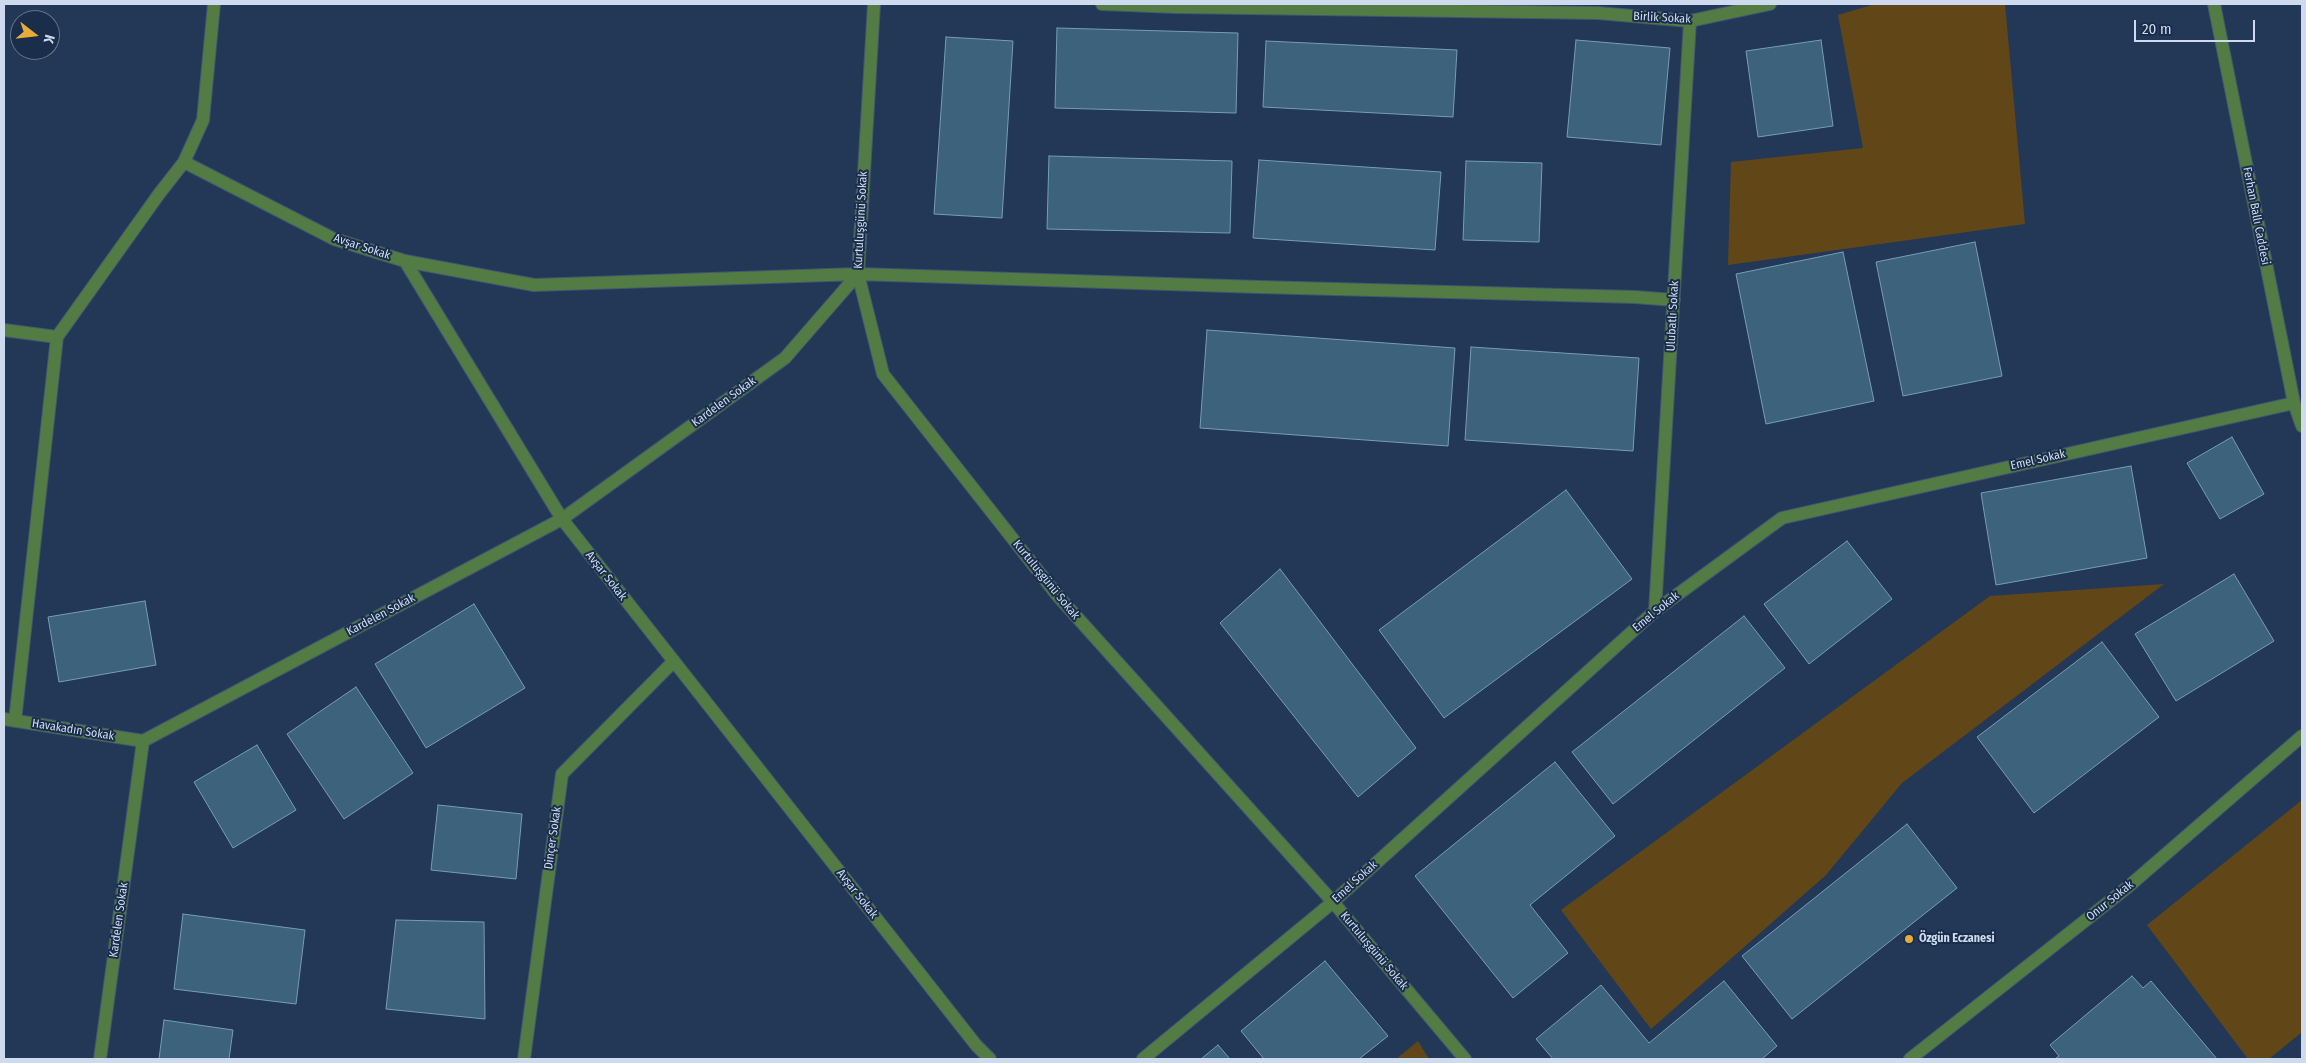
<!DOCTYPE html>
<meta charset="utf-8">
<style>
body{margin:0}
#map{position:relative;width:2306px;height:1063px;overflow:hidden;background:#233856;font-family:"Fira Sans Condensed",sans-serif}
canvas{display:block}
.frame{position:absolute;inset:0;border:5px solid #cedbee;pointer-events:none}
.north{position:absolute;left:10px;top:10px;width:50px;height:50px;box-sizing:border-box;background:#1a2d4b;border:1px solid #62738c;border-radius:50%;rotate:106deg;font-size:14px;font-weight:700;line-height:20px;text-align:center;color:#cedbee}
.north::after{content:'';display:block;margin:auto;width:18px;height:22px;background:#e9ab38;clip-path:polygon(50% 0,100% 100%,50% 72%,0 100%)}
.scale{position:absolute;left:2134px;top:20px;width:121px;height:22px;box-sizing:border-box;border:2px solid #cedbee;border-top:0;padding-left:6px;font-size:15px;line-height:18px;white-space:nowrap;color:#cedbee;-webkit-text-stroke:4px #1a2d4b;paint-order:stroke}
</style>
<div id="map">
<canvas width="2306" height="1063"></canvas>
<div class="frame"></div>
<div class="north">K</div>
<div class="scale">20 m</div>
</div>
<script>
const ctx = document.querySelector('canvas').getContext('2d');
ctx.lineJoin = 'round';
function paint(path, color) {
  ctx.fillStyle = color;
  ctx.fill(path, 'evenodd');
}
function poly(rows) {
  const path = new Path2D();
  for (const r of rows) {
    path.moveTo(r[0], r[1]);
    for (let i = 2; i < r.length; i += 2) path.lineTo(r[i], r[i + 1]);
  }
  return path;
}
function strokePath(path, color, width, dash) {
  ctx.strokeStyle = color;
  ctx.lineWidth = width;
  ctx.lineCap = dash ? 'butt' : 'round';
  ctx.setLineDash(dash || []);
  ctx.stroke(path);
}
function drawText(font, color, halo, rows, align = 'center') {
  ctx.font = font + ' "Fira Sans Condensed",sans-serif';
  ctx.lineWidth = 4;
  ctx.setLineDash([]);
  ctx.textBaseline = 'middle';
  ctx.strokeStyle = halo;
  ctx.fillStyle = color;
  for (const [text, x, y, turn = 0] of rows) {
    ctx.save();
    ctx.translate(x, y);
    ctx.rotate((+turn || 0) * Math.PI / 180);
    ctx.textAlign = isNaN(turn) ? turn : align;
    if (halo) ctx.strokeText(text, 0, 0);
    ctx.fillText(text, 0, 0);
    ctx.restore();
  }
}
const green = poly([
 [1875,4,2005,4,2025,224,1728,265,1731,162,1863,148,1838,15],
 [2164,584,1902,783,1826,875,1651,1029,1561,910,1990,596],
 [2302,800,2302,1032,2269,1059,2248,1059,2147,925],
 [1418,1041,1429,1059,1396,1059]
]);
const building = poly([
 [1057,28,1238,33,1236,113,1055,108,1057,28],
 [946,37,1013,41,1002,218,934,214,946,37],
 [1576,40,1670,48,1661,145,1567,137,1576,40],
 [1821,40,1833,126,1758,137,1746,51,1821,40],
 [1266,41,1457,50,1453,117,1263,107,1266,41],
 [1049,156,1232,161,1230,233,1047,229,1049,156],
 [1259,160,1441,172,1435,250,1253,238,1259,160],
 [1466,161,1542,163,1539,242,1463,240,1466,161],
 [1975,242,2002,376,1903,396,1876,262,1975,242],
 [1843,252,1874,401,1766,424,1736,274,1843,252],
 [1207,330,1455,348,1448,446,1200,428,1207,330],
 [1471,347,1639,358,1633,451,1465,440,1471,347],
 [2232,437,2264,494,2220,519,2187,463,2232,437],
 [2131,466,2147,558,1996,585,1981,493,2131,466],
 [1566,490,1632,579,1444,718,1379,630,1566,490],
 [1847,541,1892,599,1809,664,1764,604,1847,541],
 [1280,569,1416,748,1358,797,1220,623,1280,569],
 [2234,574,2274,641,2176,701,2135,634,2234,574],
 [145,601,156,665,59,682,48,617,145,601],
 [474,604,525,688,426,748,375,664,474,604],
 [1744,616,1785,668,1613,804,1572,752,1744,616],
 [2102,642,2159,717,2034,813,1977,737,2102,642],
 [356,687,413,773,344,819,287,734,356,687],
 [257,745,296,810,233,848,194,782,257,745],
 [1555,762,1615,836,1530,905,1568,953,1513,998,1415,876,1555,762],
 [438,805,522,814,516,879,431,870,438,805],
 [1907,824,1957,888,1792,1019,1742,956,1907,824],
 [183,914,305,930,296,1004,174,989,183,914],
 [396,920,484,922,485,1019,386,1009,396,920],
 [1325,961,1388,1036,1359,1059,1264,1059,1241,1031,1325,961],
 [2132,976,2143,988,2151,981,2217,1059,2055,1059,2059,1056,2050,1045,2132,976],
 [1724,981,1777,1046,1762,1059,1553,1059,1536,1039,1601,985,1649,1043,1724,981],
 [164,1020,233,1030,229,1059,159,1059,164,1020],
 [1218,1045,1230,1059,1201,1059,1218,1045]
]);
const minor = poly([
 [874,4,858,274,883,374,1057,595,1333,902,1465,1059],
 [1102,4,1176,7,1598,13,1690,21,1770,4],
 [2214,4,2294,403,2302,426],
 [184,162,334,239,405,261,562,519,976,1045,990,1059],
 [405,261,534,285,858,274,1260,287,1635,297,1674,300],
 [4,330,57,337],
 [1655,611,1690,21],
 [4,719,143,741],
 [15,721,57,337,159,194,184,162,203,120,214,4],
 [100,1059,143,741,562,519,785,358,858,274],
 [524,1059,562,774,674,661],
 [1143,1059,1333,902,1655,611,1782,518,2294,403],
 [1910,1059,2129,886,2302,736]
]);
const markers = [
 [1909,939,5,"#e9ab38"]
];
const streetNames = [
 ["Birlik Sokak",1662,18,3],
 ["Ferhan Ballı Caddesi",2256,216,79],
 ["Kurtuluşgünü Sokak",861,220,-87],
 ["Avşar Sokak",362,247,18],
 ["Ulubatlı Sokak",1673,316,-87],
 ["Kardelen Sokak",724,402,-36],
 ["Emel Sokak",2038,460,-13],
 ["Avşar Sokak",606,576,52],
 ["Kurtuluşgünü Sokak",1046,580,51],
 ["Emel Sokak",1656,612,-39],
 ["Kardelen Sokak",381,615,-28],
 ["Havakadın Sokak",73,730,9],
 ["Dinçer Sokak",553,838,-82],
 ["Emel Sokak",1355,882,-42],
 ["Avşar Sokak",857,894,52],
 ["Onur Sokak",2110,901,-39],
 ["Kardelen Sokak",119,920,-82],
 ["Kurtuluşgünü Sokak",1374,951,50]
];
const poiNames = [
 ["Özgün Eczanesi",1919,939]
];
paint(green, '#614718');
paint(building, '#3c627c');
strokePath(building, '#759db9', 1);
strokePath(minor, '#425571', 14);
strokePath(minor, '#527c44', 12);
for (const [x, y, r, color] of markers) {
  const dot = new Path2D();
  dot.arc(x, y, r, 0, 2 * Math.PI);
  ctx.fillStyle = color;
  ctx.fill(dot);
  strokePath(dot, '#1a2d4b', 2);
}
drawText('12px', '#cedbee', '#1a2d4b', streetNames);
drawText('bold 12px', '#cedbee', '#1a2d4b', poiNames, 'left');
</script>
